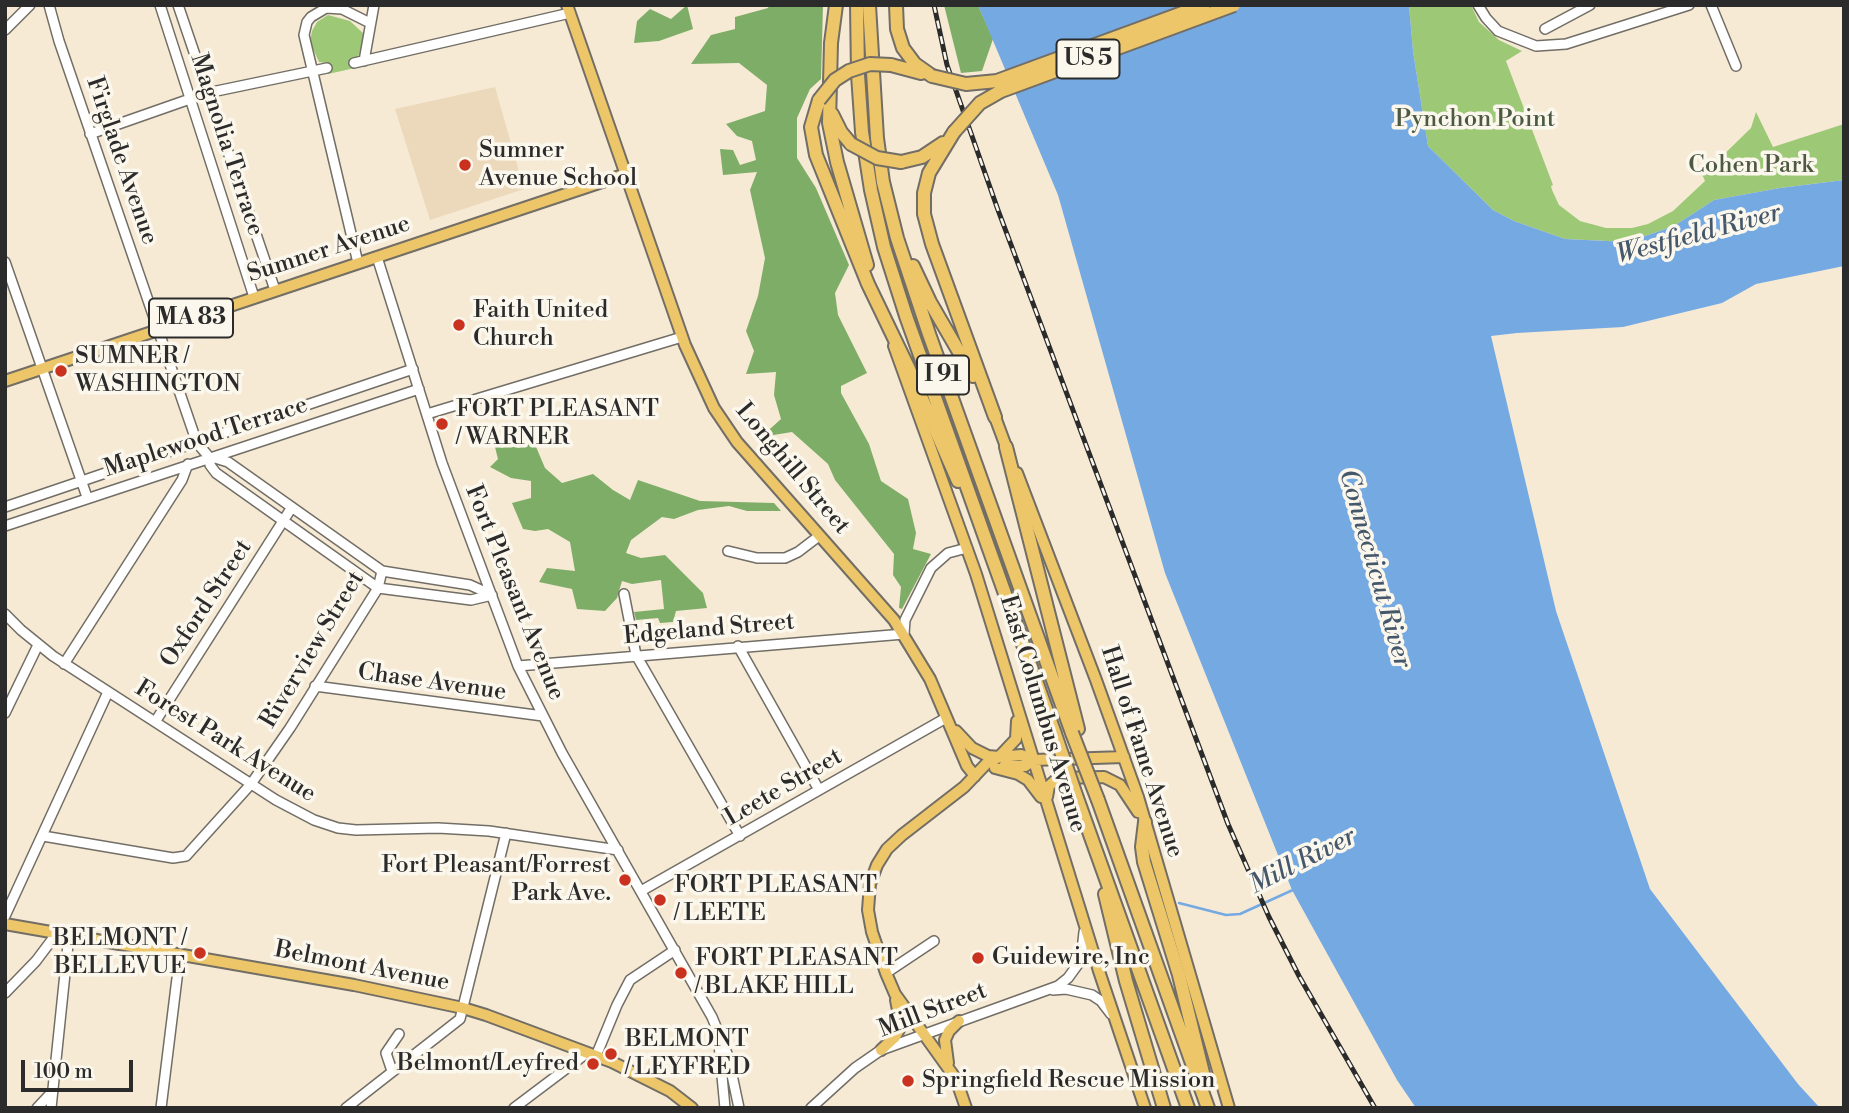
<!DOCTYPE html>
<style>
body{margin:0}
#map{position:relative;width:1849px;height:1113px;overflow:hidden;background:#f6ead5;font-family:"Libre Bodoni",serif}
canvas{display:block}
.frame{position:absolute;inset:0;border:7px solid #2b2b2b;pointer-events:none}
.scale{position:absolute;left:21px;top:1060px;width:112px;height:32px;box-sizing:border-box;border:4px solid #2b2b2b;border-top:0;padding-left:9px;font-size:21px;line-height:24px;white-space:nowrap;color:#2b2b2b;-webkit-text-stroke:5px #fbf7ec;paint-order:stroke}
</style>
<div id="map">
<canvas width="1849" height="1113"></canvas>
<div class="frame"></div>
<div class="scale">100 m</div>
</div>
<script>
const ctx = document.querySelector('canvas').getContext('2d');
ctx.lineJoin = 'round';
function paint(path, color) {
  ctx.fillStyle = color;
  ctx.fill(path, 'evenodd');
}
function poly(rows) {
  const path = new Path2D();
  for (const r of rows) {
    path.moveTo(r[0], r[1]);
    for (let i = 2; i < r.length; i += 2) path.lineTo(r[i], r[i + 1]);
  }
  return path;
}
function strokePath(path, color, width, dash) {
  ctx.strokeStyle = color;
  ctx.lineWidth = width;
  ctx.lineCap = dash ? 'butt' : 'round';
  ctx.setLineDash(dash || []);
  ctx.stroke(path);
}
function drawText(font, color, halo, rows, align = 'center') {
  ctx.font = font + ' "Libre Bodoni",serif';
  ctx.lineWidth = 7;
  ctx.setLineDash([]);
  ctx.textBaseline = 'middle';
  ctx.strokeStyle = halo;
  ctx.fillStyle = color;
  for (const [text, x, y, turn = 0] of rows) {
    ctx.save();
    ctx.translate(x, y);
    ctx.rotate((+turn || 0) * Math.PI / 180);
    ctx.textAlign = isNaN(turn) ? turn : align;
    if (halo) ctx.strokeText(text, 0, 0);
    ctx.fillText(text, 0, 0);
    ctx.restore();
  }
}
const built = poly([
 [495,87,524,189,430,220,395,109]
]);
const green = poly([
 [1409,5,1471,5,1479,22,1499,40,1522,51,1506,61,1553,185,1551,186,1552,190,1559,205,1580,221,1606,228,1632,228,1648,224,1673,211,1705,181,1701,172,1709,169,1751,128,1756,112,1773,147,1844,124,1844,180,1780,188,1714,200,1674,226,1628,242,1565,239,1514,221,1493,210,1428,146,1413,51],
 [328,15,350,21,363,33,364,39,358,57,352,58,355,68,328,74,326,63,319,62,310,42,312,31,317,22]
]);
const forest = poly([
 [687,5,693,29,659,41,634,43,637,21,650,9,671,19],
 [769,5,823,5,821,79,810,89,797,118,797,158,816,188,849,265,835,293,838,315,867,373,841,386,841,393,869,444,881,481,908,499,916,533,913,549,931,554,902,609,899,608,901,587,893,575,894,554,835,480,828,464,792,432,761,437,781,419,774,395,776,372,746,374,754,351,746,331,758,296,765,258,750,190,757,172,723,175,720,149,733,150,740,165,756,160,752,141,737,136,726,124,765,111,767,85,739,63,691,64,711,35,735,29,735,17,768,8],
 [944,5,978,5,993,39,982,71,961,73],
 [534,442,545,468,562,483,593,474,613,490,630,500,638,480,700,501,774,503,781,511,747,511,729,506,698,510,674,519,662,517,631,540,626,553,641,558,665,555,703,593,707,608,676,611,673,622,660,623,658,618,636,620,634,612,664,609,661,580,632,584,622,581,617,598,605,611,577,609,572,589,539,582,547,568,575,571,570,542,548,529,535,531,523,529,512,503,531,498,531,481,511,478,490,467,498,459,494,443]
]);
const water = poly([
 [978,5,1409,5,1413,51,1428,146,1493,210,1514,221,1565,239,1628,242,1674,226,1714,200,1780,188,1844,180,1844,266,1756,284,1722,303,1623,327,1517,333,1491,336,1556,611,1650,889,1798,1084,1820,1108,1416,1108,1397,1080,1292,890,1165,573,1058,195]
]);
const stream = poly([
 [1179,903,1226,915,1240,914,1295,889]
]);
const minor = poly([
 [49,5,59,41,197,443,210,458,210,465,216,473,378,588,471,600,492,595],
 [160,5,254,297],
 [178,5,275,290],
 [1478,5,1486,18,1498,31,1536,46,1566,44,1689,5],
 [1711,5,1736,66],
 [1545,29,1590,5],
 [5,30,30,5],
 [364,61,374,5],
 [354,63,570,13],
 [90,134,207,93,327,68],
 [377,257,442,463,518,666,562,753,712,1017,728,1056,739,1108],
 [5,262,87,497],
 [358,263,304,35,307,22,311,17,326,8,342,9,370,23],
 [427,414,682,337],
 [215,458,228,462,382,571,470,585,492,595],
 [5,507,413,369],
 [5,526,419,389],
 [728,551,757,558,785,558,798,552,819,536],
 [624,594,636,655,740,836],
 [5,614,21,630,53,656,276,800,314,820,338,828,356,830,438,828,489,831,618,850],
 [738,646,819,790],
 [64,664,182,480,188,464],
 [518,666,904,634,905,620,931,568,948,553,967,548],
 [315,686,543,716],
 [5,713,38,645],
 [155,722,292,507],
 [43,836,173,858,186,856,251,784,290,728,378,588,382,571],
 [641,891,946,718],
 [5,916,108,692],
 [886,973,934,941],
 [1053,990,1066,989,1092,995,1101,1001,1111,1014],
 [5,993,36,961,57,933],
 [719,1044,725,1108],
 [596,1056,617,1005,630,980,675,950],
 [392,1071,386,1053,399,1034],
 [37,1108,53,1091],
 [51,1108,69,935],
 [161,1108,180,954],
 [346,1108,460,1019,506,833],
 [514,1108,587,1053],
 [811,1108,855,1068,881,1050,1058,986,1068,978,1081,960,1084,932]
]);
const major = poly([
 [567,5,685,345,714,408,737,442,894,620,930,679,967,766,975,776],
 [894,346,976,574,1099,971,1145,1108],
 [5,381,626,174],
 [995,417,1008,452],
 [1017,473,1096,680,1138,797,1229,1108],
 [956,731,972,748,988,756,999,757,1016,739,1017,721],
 [1004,766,1025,766,1034,760],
 [995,768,1018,774,1028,780,1041,797],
 [1047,797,1049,786,1058,778,1104,777,1120,785,1138,812],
 [5,924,354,985,463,1008,486,1015,612,1062,670,1091,692,1108],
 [881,1050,895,1037,901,1026,896,1000],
 [948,1063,945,1040,949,1031,959,1021],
 [966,1108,956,1079,895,994,886,973,872,932,868,910,870,884,877,865,887,849,902,835,964,787,987,763,999,757,1021,755,1034,760,1124,757]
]);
const highway = poly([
 [836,5,831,43,829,123,837,162,867,265],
 [857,5,858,75,862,132,871,190,884,247,906,316,1055,734],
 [869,5,877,138,883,182,897,238,929,334,1072,733],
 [896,5,897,29,903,48,915,64,932,76],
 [891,65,921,73],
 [819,100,811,127,816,155,868,284,908,367,958,481],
 [832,114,841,132,851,144],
 [954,132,929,173,924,193,924,214,932,244,995,417],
 [901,162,922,157,943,143],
 [913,266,930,302,973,376],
 [1006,447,1078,729],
 [1077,798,1188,1108],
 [1098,800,1208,1108],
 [1145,822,1142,847,1144,862,1179,975,1203,1073],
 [1105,894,1126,981,1164,1108]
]);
const rail = poly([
 [934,5,947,65,998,210,1228,824,1269,917,1299,976,1375,1108]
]);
const highwayBridge = poly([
 [932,76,966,84,997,81,1204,5],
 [819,100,835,80,849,71,870,64,891,65],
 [954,132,980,103,1001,91,1234,5],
 [851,144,877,158,901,162],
 [1072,733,1098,800],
 [1055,734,1077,798]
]);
const markers = [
 [465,165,7,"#c8321e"],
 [459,325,7,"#c8321e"],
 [61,371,7,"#c8321e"],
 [442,424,7,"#c8321e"],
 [625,880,7,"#c8321e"],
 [660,900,7,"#c8321e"],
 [200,953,7,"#c8321e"],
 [978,958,7,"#c8321e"],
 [681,973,7,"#c8321e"],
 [611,1054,7,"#c8321e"],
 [593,1064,7,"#c8321e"],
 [908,1081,7,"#c8321e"]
];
const shields = [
 [1088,59,63],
 [191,318,84],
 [943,375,52]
];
const shieldNames = [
 ["US 5",1088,59],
 ["MA 83",191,318],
 ["I 91",943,375]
];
const parkNames = [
 ["Pynchon Point",1475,120],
 ["Cohen Park",1751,166]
];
const streetNames = [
 ["Magnolia Terrace",226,145,72],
 ["Firglade Avenue",121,161,71],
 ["Sumner Avenue",329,250,-18],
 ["Maplewood Terrace",206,438,-18],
 ["Longhill Street",792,469,50],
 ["Fort Pleasant Avenue",514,593,68],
 ["Oxford Street",207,604,-57],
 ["Edgeland Street",709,630,-5],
 ["Riverview Street",313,650,-59],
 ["Chase Avenue",432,683,8],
 ["East Columbus Avenue",1042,714,73],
 ["Forest Park Avenue",225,742,32],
 ["Hall of Fame Avenue",1141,752,72],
 ["Leete Street",784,788,-30],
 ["Belmont Avenue",362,967,11],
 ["Mill Street",933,1011,-21]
];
const poiNames = [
 ["Sumner",479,151],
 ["Avenue School",479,179],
 ["Faith United",473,311],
 ["Church",473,339],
 ["SUMNER /",75,357],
 ["WASHINGTON",75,385],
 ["FORT PLEASANT",456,410],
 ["/ WARNER",456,438],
 ["Fort Pleasant/Forrest",611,866,"right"],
 ["Park Ave.",611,894,"right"],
 ["FORT PLEASANT",674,886],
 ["/ LEETE",674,914],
 ["BELMONT /",186,939,"right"],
 ["BELLEVUE",186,967,"right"],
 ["Guidewire, Inc",992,958],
 ["FORT PLEASANT",695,959],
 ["/ BLAKE HILL",695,987],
 ["BELMONT",625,1040],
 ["/ LEYFRED",625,1068],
 ["Belmont/Leyfred",579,1064,"right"],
 ["Springfield Rescue Mission",922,1081]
];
const waterNames = [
 ["Westfield River",1699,235,-15],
 ["Connecticut River",1374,569,74],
 ["Mill River",1303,862,-27]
];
paint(built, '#ecd8ba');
paint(green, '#9dc977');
paint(forest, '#7ead68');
paint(water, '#75a9e2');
strokePath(stream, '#75a9e2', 2.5);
strokePath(minor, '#726e66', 12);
strokePath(major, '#726e66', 14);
strokePath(highway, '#726e66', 16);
strokePath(minor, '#fff', 9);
strokePath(major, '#ecc669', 10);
strokePath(highway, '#ecc669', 12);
strokePath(rail, '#2b2b2b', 5);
strokePath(rail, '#fbf7ec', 2.5, [8]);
strokePath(highwayBridge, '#726e66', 16, []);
strokePath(highwayBridge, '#ecc669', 12);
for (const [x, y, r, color] of markers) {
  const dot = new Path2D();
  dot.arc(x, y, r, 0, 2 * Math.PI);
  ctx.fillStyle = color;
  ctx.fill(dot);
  strokePath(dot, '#fbf7ec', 2.5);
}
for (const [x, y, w] of shields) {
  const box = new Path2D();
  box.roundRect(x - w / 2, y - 19.5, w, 39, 5);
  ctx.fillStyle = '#fbf7ec';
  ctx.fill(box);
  strokePath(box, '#2b2b2b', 2);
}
drawText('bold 23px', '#2b2b2b', null, shieldNames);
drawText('24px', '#4d5a42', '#fbf7ec', parkNames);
drawText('24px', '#2b2b2b', '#fbf7ec', streetNames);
drawText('24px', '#2b2b2b', '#fbf7ec', poiNames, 'left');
drawText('italic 26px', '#45576b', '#fbf7ec', waterNames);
</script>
